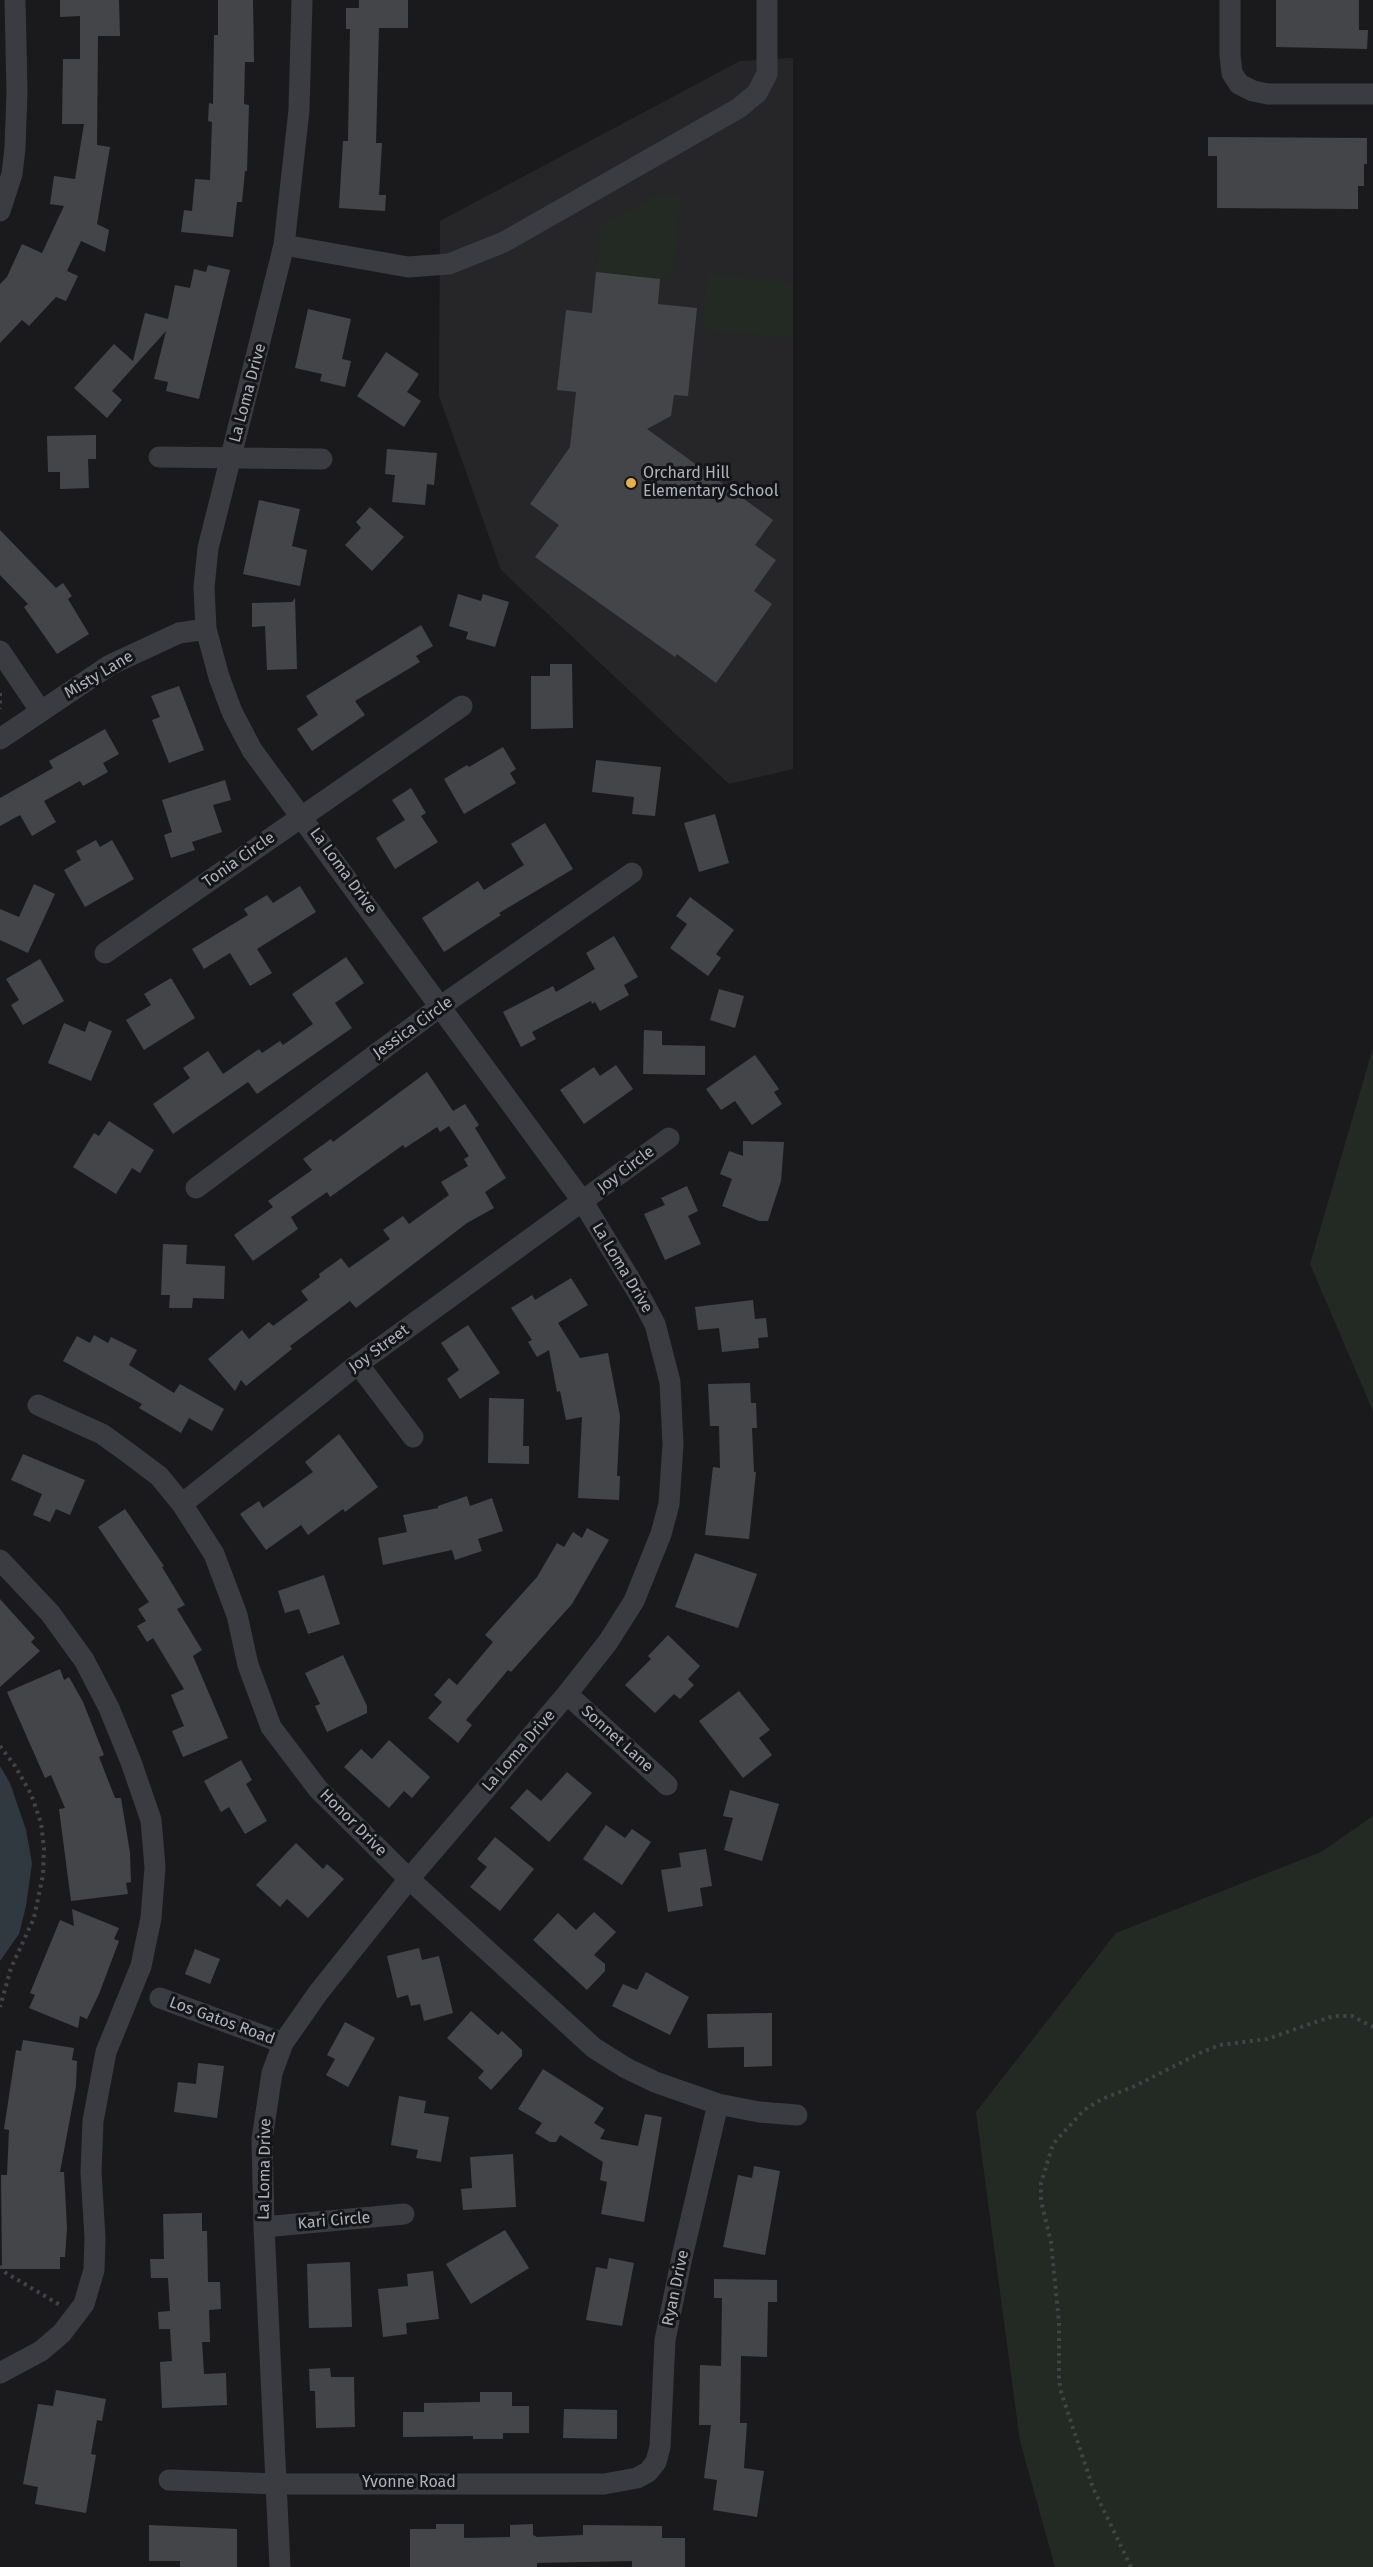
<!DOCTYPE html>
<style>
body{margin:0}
canvas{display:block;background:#1a1a1c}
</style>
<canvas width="1373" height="2567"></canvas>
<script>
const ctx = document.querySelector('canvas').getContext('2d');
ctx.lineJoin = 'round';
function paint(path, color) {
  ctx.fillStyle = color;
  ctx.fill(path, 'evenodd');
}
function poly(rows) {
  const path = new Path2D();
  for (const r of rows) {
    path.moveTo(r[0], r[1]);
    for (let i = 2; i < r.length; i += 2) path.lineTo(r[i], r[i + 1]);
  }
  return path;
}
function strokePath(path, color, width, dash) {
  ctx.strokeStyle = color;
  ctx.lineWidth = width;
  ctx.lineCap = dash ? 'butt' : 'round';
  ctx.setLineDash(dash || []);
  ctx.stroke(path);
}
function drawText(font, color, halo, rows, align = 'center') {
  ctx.font = font + ' "Fira Sans",sans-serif';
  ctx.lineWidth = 6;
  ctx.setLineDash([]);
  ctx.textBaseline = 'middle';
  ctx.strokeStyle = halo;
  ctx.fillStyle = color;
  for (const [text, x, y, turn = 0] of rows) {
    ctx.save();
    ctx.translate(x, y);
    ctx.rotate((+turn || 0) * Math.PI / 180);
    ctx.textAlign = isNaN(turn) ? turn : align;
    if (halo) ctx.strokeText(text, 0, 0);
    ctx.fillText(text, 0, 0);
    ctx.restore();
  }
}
const built = poly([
 [793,58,793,769,729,784,501,570,439,396,440,221,740,61]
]);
const green = poly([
 [657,194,681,196,673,271,661,280,596,274,601,226],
 [707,274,792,282,792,339,703,329],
 [1373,1048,1373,1411,1310,1264],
 [1373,1816,1373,2567,1055,2567,1020,2441,976,2112,1116,1933,1321,1852]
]);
const water = poly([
 [0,1766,10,1783,26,1830,32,1863,26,1906,19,1934,0,1961]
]);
const building = poly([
 [60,0,119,0,120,36,98,36,97,145,110,147,97,224,109,230,105,252,81,241,67,271,78,276,66,301,56,297,29,326,22,320,0,343,0,284,7,277,22,244,42,253,64,206,50,204,54,176,75,179,84,124,62,124,63,59,80,59,80,16,60,17],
 [218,0,253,0,254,62,245,62,244,104,249,105,247,171,245,171,242,202,237,202,233,237,181,232,184,210,192,211,195,179,210,180,212,122,208,121,209,103,213,104,214,35,218,35],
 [359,0,408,0,408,28,379,28,376,143,382,143,379,195,386,195,385,211,339,208,343,141,348,141,350,29,346,29,346,8,359,8],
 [1276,0,1359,0,1359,30,1368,30,1367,49,1276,47],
 [1208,137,1367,138,1367,164,1364,164,1364,186,1358,186,1358,209,1217,208,1217,156,1208,156],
 [208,265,230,270,199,399,166,391,168,382,154,379,166,331,112,391,122,400,107,418,74,388,114,344,133,361,145,313,168,319,175,285,190,288,194,269,206,272],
 [596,272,660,279,658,304,697,308,688,396,674,395,671,416,647,429,773,520,755,545,776,560,754,591,772,604,716,683,677,654,675,657,535,557,559,525,530,504,570,447,576,392,557,390,566,310,592,313],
 [308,309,351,319,342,359,351,361,345,387,320,381,322,374,295,368],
 [386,352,419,374,407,392,421,401,404,427,357,396],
 [96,435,96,459,88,459,89,488,60,489,60,472,48,472,47,436],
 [387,449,437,453,434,485,427,484,425,505,392,502,395,475,385,474],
 [259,500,300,509,292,546,307,550,300,586,243,574],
 [370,507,404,537,372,571,345,545,361,528,356,522],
 [0,530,56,588,63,583,72,596,68,599,89,634,57,654,24,607,28,604,0,575],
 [458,594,481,601,483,594,509,602,495,647,466,639,468,632,449,626],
 [295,598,297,669,267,670,265,626,252,627,252,603,292,602],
 [421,625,433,646,416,656,420,662,355,701,365,715,312,751,297,729,318,715,306,696],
 [550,664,572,664,573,728,531,729,531,676,550,676],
 [179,686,204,750,169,763,152,720,160,717,151,696],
 [105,729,119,754,103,763,108,772,83,786,80,781,44,801,56,822,32,836,20,815,0,826,0,798,53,768,49,761],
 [503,747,516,769,510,773,516,783,464,814,444,779,467,765,469,767],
 [596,760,661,767,655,816,632,814,634,797,592,792],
 [225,780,231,800,213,805,222,832,192,842,195,850,171,858,164,835,172,832,162,800],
 [411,788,426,813,421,816,438,842,395,869,376,838,405,820,392,800],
 [715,814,729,863,699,872,684,823],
 [545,823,573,869,499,913,501,915,444,952,422,918,478,881,484,890,524,865,511,844],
 [96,840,100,847,112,840,134,879,85,907,64,870,81,860,76,851],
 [34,884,55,894,28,953,0,940,0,909,19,917],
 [300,886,316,912,257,949,272,973,250,986,230,953,204,969,192,949,248,915,244,909,267,895,273,903],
 [690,897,734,930,716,954,721,958,708,976,670,948,687,924,676,916],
 [614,936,638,977,624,985,629,995,600,1011,595,1002,592,1004,591,1001,532,1032,536,1039,521,1047,503,1012,553,986,556,992,595,969,586,953],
 [346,957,364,983,335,1003,352,1028,257,1094,248,1082,173,1134,153,1104,190,1078,183,1068,208,1051,223,1074,259,1049,262,1053,280,1041,283,1045,313,1024,292,994],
 [40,959,64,1001,23,1025,11,1005,19,1000,6,979],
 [171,978,195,1018,144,1050,126,1020,151,1005,144,994],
 [719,989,744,996,735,1028,710,1020],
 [89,1021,112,1031,91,1081,48,1063,64,1023,85,1032],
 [644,1030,662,1031,662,1045,705,1046,705,1075,643,1074],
 [755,1055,779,1089,774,1092,782,1104,752,1125,735,1101,721,1110,706,1089],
 [616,1065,633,1089,584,1124,560,1090,594,1067,600,1076],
 [427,1072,453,1111,465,1104,479,1125,475,1128,506,1178,485,1192,494,1208,467,1223,356,1308,350,1301,290,1346,292,1349,246,1386,241,1380,235,1391,208,1359,242,1330,249,1339,269,1322,273,1326,308,1300,301,1291,320,1277,319,1274,341,1258,349,1268,390,1239,383,1230,403,1216,409,1224,449,1195,441,1182,468,1166,464,1159,469,1156,449,1126,440,1132,437,1127,405,1148,403,1145,330,1197,327,1192,291,1217,298,1229,253,1261,234,1235,273,1207,268,1201,312,1170,303,1159,331,1139,333,1142],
 [109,1121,154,1150,140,1173,132,1168,116,1194,73,1167,94,1133,99,1136],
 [743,1141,784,1142,781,1181,768,1221,759,1221,722,1206,732,1179,720,1174,729,1151,743,1156],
 [687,1186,698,1211,688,1216,701,1244,665,1260,644,1214,665,1205,661,1198],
 [163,1244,187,1245,186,1264,225,1266,224,1299,193,1298,192,1308,169,1308,170,1295,161,1295],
 [571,1278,588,1305,558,1323,580,1358,608,1353,620,1416,617,1476,620,1476,619,1500,578,1498,582,1417,566,1420,560,1391,557,1392,549,1350,537,1357,528,1342,532,1340,511,1308,532,1295,535,1300],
 [753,1300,755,1319,766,1318,768,1337,758,1338,759,1348,722,1352,719,1328,698,1330,695,1307],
 [468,1325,500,1373,460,1399,447,1379,459,1370,441,1343],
 [94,1335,108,1343,111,1337,137,1350,129,1365,174,1393,180,1384,224,1409,212,1431,189,1418,181,1433,139,1408,142,1404,63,1361,77,1336,90,1343],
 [750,1383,751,1403,756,1403,757,1428,752,1428,754,1472,756,1472,749,1539,705,1535,713,1467,720,1468,719,1426,710,1426,708,1384],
 [489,1398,524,1399,523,1446,529,1446,529,1464,488,1463],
 [339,1434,378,1487,345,1512,343,1509,308,1535,301,1525,266,1550,240,1514,259,1501,263,1508,313,1472,305,1462],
 [23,1454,85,1480,70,1515,56,1509,50,1522,33,1515,42,1494,11,1480],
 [467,1496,470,1506,492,1498,503,1531,478,1539,482,1551,455,1560,452,1550,383,1565,378,1538,407,1532,403,1515,438,1508,438,1506],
 [125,1509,164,1566,162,1567,185,1605,177,1609,202,1650,193,1656,228,1738,183,1757,172,1731,184,1726,171,1695,184,1689,153,1638,147,1642,137,1626,146,1621,138,1609,149,1602,98,1527],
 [587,1528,609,1540,572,1604,511,1672,508,1670,466,1720,472,1725,458,1743,428,1718,442,1702,434,1695,449,1678,457,1685,493,1642,485,1635,537,1577,557,1543,564,1547,573,1532,582,1538],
 [695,1553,757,1574,738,1628,675,1607],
 [324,1575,340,1624,308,1634,299,1609,285,1613,278,1591],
 [0,1599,35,1638,31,1642,40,1651,0,1687],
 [668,1635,700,1666,688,1679,694,1685,680,1699,674,1694,655,1713,625,1685,651,1659,648,1656],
 [343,1655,367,1706,367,1713,327,1732,315,1706,320,1704,305,1673],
 [60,1669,64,1680,69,1677,83,1702,104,1755,99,1757,115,1798,121,1798,130,1853,131,1882,126,1883,128,1894,71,1901,59,1809,65,1808,51,1775,45,1778,7,1692],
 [739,1691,770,1730,759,1738,772,1755,743,1778,699,1721],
 [389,1740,430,1777,412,1798,404,1791,389,1808,344,1767,361,1749,372,1759],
 [241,1760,252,1780,246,1784,267,1821,245,1834,229,1807,221,1812,204,1781],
 [567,1772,592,1793,549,1842,510,1808,527,1789,541,1801],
 [730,1790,779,1804,762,1861,724,1850,733,1818,723,1816],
 [606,1825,625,1838,632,1829,651,1842,622,1885,583,1859],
 [495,1837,534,1869,500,1911,470,1887,487,1867,477,1859],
 [296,1843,323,1869,327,1864,344,1879,308,1918,287,1899,280,1907,256,1885],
 [706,1849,712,1886,700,1888,703,1906,668,1912,661,1870,681,1867,679,1853],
 [72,1909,119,1928,114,1939,119,1941,99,1994,87,2019,80,2016,78,2028,29,2008,35,1995,30,1993,60,1920,74,1926],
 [594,1912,616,1932,594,1955,605,1964,605,1971,587,1990,533,1940,558,1913,576,1930],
 [419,1948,422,1960,439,1956,453,2013,424,2021,420,2004,411,2006,408,1995,397,1998,387,1956],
 [195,1949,220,1959,210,1984,185,1974],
 [646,1972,689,1997,670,2035,612,2006,623,1984,637,1990],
 [471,2011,498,2035,502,2031,522,2050,522,2056,491,2090,478,2078,484,2071,447,2038],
 [772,2013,772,2066,744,2067,744,2047,708,2048,707,2014],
 [345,2022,375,2038,348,2087,326,2075,335,2059,327,2055],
 [23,2040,74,2048,72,2060,77,2061,76,2086,60,2172,64,2172,67,2228,65,2257,60,2257,60,2269,2,2269,1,2175,7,2175,9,2130,4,2129,16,2050,21,2051],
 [198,2063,224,2066,217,2118,174,2112,178,2082,196,2084],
 [543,2069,604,2108,594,2123,605,2130,600,2139,638,2146,645,2114,662,2117,644,2222,601,2214,607,2182,600,2180,603,2162,560,2135,556,2142,550,2142,535,2133,542,2123,518,2109],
 [399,2096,426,2101,424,2113,449,2117,441,2162,416,2158,418,2150,391,2145],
 [513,2154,516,2207,463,2210,461,2189,472,2188,470,2157],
 [754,2166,780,2171,765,2255,723,2247,738,2175,752,2178],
 [202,2213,202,2231,207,2231,208,2282,220,2282,221,2309,209,2310,210,2342,202,2342,204,2374,226,2373,227,2405,162,2408,160,2362,172,2361,170,2329,159,2329,158,2312,170,2311,168,2278,151,2278,150,2259,164,2259,163,2214],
 [505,2230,529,2268,471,2304,446,2264],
 [609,2258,634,2263,622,2326,586,2320,596,2267,607,2269],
 [350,2262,352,2327,309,2328,307,2264],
 [433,2271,439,2319,406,2323,407,2334,383,2337,378,2289,408,2286,407,2274],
 [714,2279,777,2280,777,2302,768,2302,767,2357,741,2356,740,2423,747,2423,744,2468,764,2471,757,2517,713,2510,717,2480,704,2478,711,2425,699,2425,700,2365,721,2366,722,2298,714,2298],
 [330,2368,331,2377,354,2377,355,2427,316,2428,315,2391,310,2391,309,2369],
 [56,2390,106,2399,102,2421,97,2420,91,2454,96,2455,86,2513,35,2504,38,2487,23,2484,38,2404,53,2406],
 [480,2392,512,2392,512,2406,529,2406,529,2433,503,2433,503,2439,473,2439,473,2436,403,2437,403,2412,424,2412,424,2403,480,2402],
 [564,2409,617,2410,617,2439,563,2438],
 [436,2524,464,2524,464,2538,510,2537,510,2525,533,2524,533,2535,537,2537,583,2535,583,2525,662,2526,662,2538,685,2538,685,2567,632,2567,632,2561,537,2563,537,2567,410,2567,410,2529,436,2529],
 [149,2525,237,2529,237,2567,180,2567,180,2561,149,2561]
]);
const path = poly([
 [0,693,0,709],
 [0,1746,15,1766,31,1794,41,1823,44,1848,43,1875,34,1918,11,1968,0,2007],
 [0,2266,6,2273,60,2305],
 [1131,2567,1093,2488,1061,2392,1059,2379,1059,2323,1051,2242,1041,2201,1041,2183,1053,2144,1084,2110,1102,2099,1135,2086,1202,2052,1220,2045,1267,2039,1333,2016,1352,2016,1373,2027]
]);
const minor = poly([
 [1230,0,1230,55,1232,73,1239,84,1253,91,1268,94,1373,94],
 [0,211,12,174,15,148,17,92,15,0],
 [284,245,408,267,449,264,504,242,739,108,757,93,767,74,767,0],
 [159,457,322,459],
 [0,651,40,710],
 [0,739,110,665,179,633,206,629],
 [105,953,462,706],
 [196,1188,441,1006,632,873],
 [358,1364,413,1437],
 [38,1405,102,1434,127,1452,159,1476,182,1504,214,1554,237,1615,248,1665,271,1727,318,1789,409,1879,594,2048,626,2068,655,2082,718,2104,759,2112,797,2115],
 [182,1504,358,1364,669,1138],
 [0,1560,50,1613,84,1660,109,1708,131,1762,151,1820,155,1867,151,1918,141,1966,106,2052,93,2121,91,2172,95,2238,94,2270,84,2304,62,2333,41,2351,0,2373],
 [567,1694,667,1785],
 [160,1998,283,2043],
 [264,2227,404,2214],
 [169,2480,276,2484,604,2484,637,2478,648,2472,656,2462,660,2447,665,2340,682,2257,718,2104],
 [280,2567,264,2227,262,2139,272,2073,283,2043,318,1993,409,1879,567,1694,608,1642,634,1601,661,1534,669,1504,673,1444,670,1382,655,1324,640,1296,583,1202,252,750,232,712,219,677,206,629,204,587,208,548,284,245,299,110,302,0]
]);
const markers = [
 [631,483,6,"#ecae41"]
];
const streetNames = [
 ["La Loma Drive",248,393,-75],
 ["Misty Lane",99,675,-31],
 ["Tonia Circle",239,860,-35],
 ["La Loma Drive",343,871,54],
 ["Jessica Circle",413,1028,-36],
 ["Joy Circle",626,1170,-37],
 ["La Loma Drive",622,1268,59],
 ["Joy Street",379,1349,-36],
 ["Sonnet Lane",617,1739,42],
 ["La Loma Drive",519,1751,-49],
 ["Honor Drive",353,1823,45],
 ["Los Gatos Road",222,2021,20],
 ["La Loma Drive",265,2169,-89],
 ["Kari Circle",334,2221,-5],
 ["Ryan Drive",676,2288,-78],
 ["Yvonne Road",409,2483]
];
const poiNames = [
 ["Orchard Hill",643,474],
 ["Elementary School",643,492]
];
paint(built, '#262629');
paint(green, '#222a23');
paint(water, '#303940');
paint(building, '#444549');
strokePath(path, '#414348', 4, [3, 4.5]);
strokePath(minor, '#3b3c41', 21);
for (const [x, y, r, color] of markers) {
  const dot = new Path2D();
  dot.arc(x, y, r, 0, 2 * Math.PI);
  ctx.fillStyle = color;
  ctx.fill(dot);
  strokePath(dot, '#151517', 2);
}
drawText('16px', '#adb2bb', '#151517', streetNames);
drawText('16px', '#adb2bb', '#151517', poiNames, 'left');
</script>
